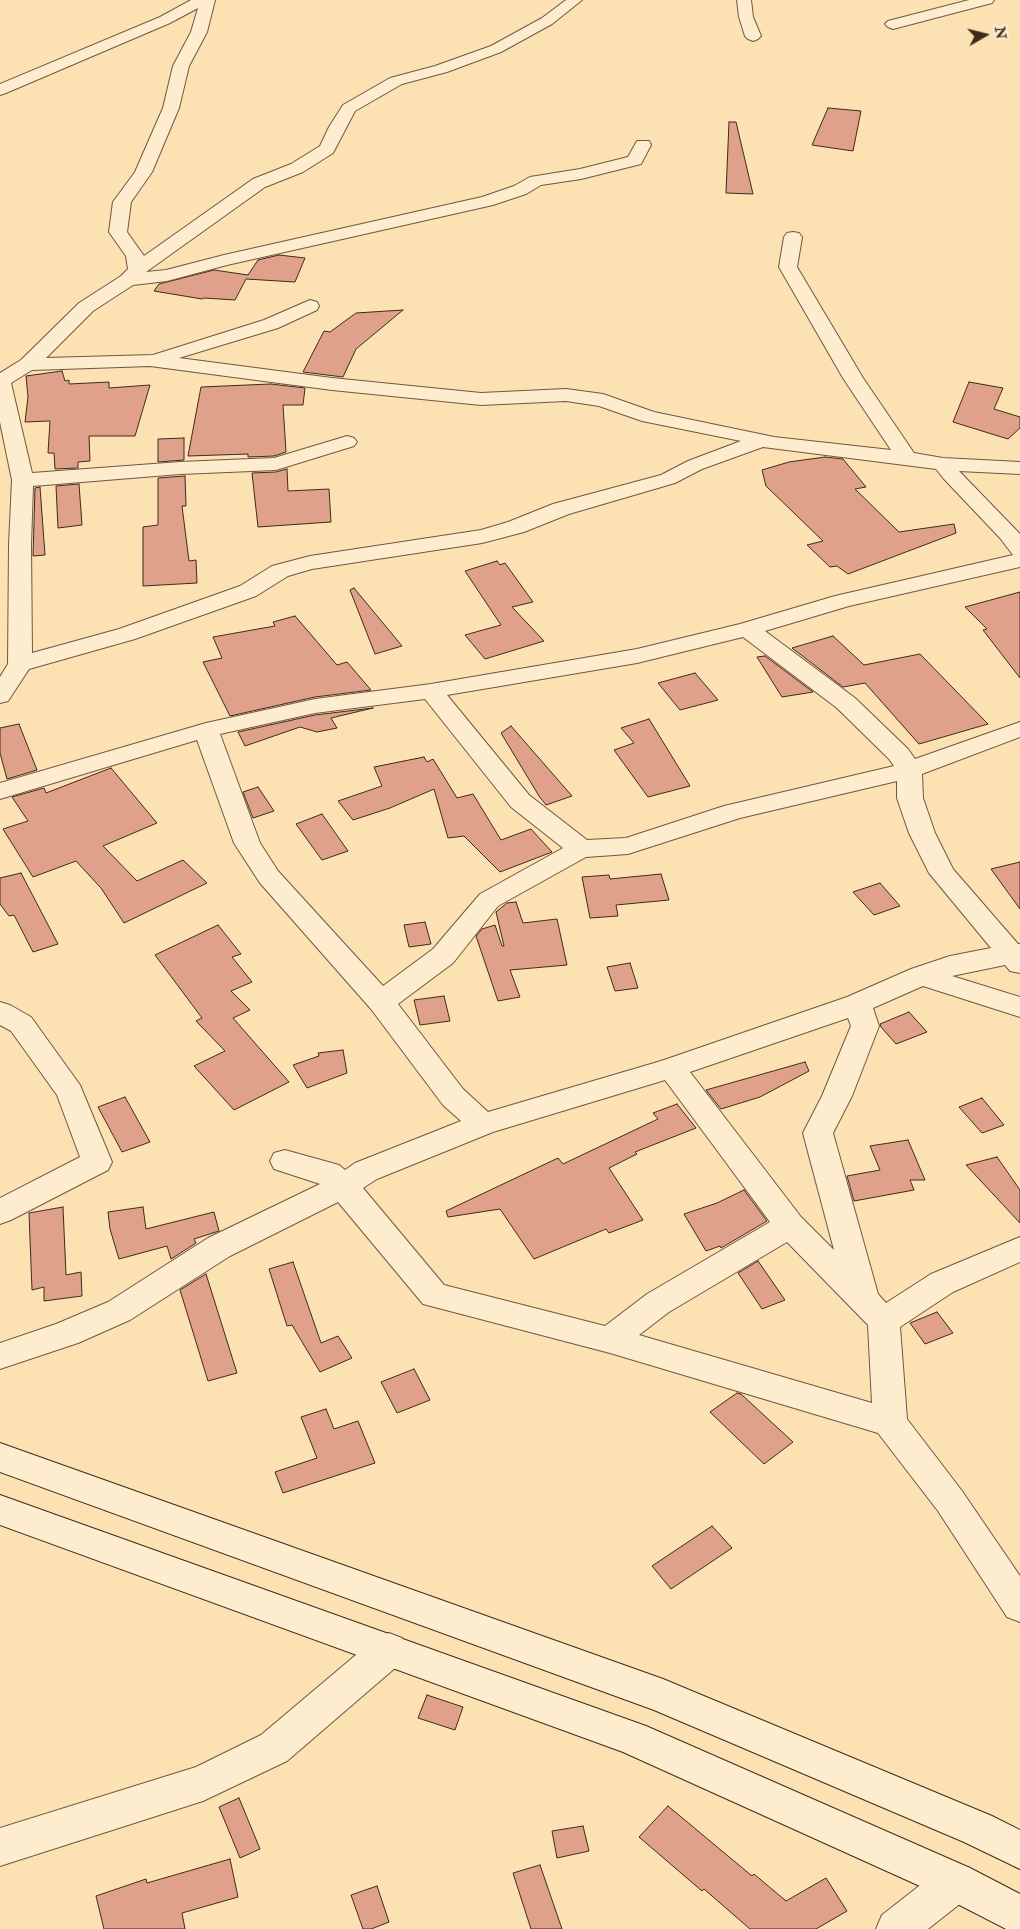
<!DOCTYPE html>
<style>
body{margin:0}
#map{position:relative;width:1020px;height:1929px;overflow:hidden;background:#fce1b3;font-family:"IM FELL Double Pica",serif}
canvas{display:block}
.north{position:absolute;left:960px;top:10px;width:50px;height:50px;-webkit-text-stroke:4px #fdecce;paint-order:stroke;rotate:82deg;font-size:14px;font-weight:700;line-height:20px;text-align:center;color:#3e2b1c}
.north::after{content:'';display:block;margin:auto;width:18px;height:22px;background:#3e2b1c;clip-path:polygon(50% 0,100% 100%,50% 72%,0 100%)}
</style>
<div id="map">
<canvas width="1020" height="1929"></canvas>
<div class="north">N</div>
</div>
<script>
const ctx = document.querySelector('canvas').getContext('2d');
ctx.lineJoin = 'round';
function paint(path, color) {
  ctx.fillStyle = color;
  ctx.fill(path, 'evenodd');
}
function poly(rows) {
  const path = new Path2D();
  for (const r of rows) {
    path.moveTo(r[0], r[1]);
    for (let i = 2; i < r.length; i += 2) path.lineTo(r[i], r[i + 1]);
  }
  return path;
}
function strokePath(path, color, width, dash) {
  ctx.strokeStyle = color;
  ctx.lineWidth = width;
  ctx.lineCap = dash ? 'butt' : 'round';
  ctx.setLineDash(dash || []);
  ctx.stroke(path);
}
const building = poly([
 [828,108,861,111,853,151,812,145,828,108],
 [729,122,736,122,753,194,726,193,729,122],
 [279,255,305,258,295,282,246,279,235,300,204,298,202,299,154,291,159,284,214,270,248,275,258,260,279,255],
 [403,310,356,349,343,377,303,372,324,331,330,332,356,313,403,310],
 [62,371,65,381,69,380,69,384,109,382,109,388,150,385,135,436,89,436,90,461,78,462,78,468,55,469,54,453,48,453,50,421,25,422,28,397,26,376,62,371],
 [969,382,1003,388,994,409,1020,417,1020,428,1008,439,953,422,969,382],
 [271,384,305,388,303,405,283,405,286,452,274,456,248,457,248,454,188,456,201,387,271,384],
 [184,438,184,460,158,462,158,439,184,438],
 [825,457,843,459,866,487,855,489,899,532,954,524,956,533,848,574,837,566,830,567,807,545,823,541,766,486,762,470,789,462,825,457],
 [287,469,288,491,329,489,331,522,258,527,252,473,276,472,287,469],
 [185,476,186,506,182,506,189,561,196,560,197,583,143,586,143,527,158,525,158,478,185,476],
 [79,484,82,525,58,528,56,486,79,484],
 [40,487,45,555,33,556,35,488,40,487],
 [497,561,500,565,505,563,533,602,512,607,544,641,485,659,465,635,501,625,465,571,497,561],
 [354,588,402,646,375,654,350,590,354,588],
 [1020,592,1020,678,983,630,987,629,965,607,1020,592],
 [295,616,337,665,347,662,371,690,315,697,230,716,203,662,222,658,213,637,275,626,273,622,295,616],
 [833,636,864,665,920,654,988,724,919,744,865,683,843,687,792,648,833,636],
 [765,656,813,692,782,697,757,657,765,656],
 [695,673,718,700,680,710,658,683,695,673],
 [373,708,331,718,337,728,317,732,300,727,245,746,238,732,315,715,373,708],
 [649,719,690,786,648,797,614,750,634,743,621,728,649,719],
 [19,724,37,770,7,779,0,753,0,728,19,724],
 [511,726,572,796,546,805,539,796,501,733,511,726],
 [424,757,427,762,433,759,457,798,473,794,501,840,531,829,552,852,500,872,464,836,448,838,434,789,390,808,353,820,338,801,382,786,374,767,424,757],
 [111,768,157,823,103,846,137,881,183,860,207,883,124,923,101,888,76,861,33,877,3,829,28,821,12,797,44,788,46,793,111,768],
 [258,787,274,811,253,818,243,792,258,787],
 [322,814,348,851,322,860,296,824,322,814],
 [1020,862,1020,909,991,869,1020,862],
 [21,873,58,944,33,952,14,915,9,916,0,904,0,878,21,873],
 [661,874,669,900,616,905,618,916,590,918,582,877,609,875,610,879,661,874],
 [880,883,900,906,874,915,853,892,880,883],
 [516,902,523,923,557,919,567,965,510,970,520,997,498,1001,476,936,482,929,495,925,502,946,504,946,496,912,507,903,516,902],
 [425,922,431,944,409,947,404,925,425,922],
 [218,925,241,954,232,957,252,982,231,991,250,1010,233,1018,289,1082,234,1110,194,1066,225,1051,196,1021,202,1018,155,955,218,925],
 [630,963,638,988,615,991,607,967,630,963],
 [444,996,450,1021,420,1025,414,1000,444,996],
 [909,1012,927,1032,896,1044,881,1027,880,1024,909,1012],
 [343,1050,347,1073,307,1088,293,1065,319,1056,318,1053,343,1050],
 [805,1062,809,1071,760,1097,721,1109,706,1090,805,1062],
 [125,1097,150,1142,122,1152,98,1107,125,1097],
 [982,1098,1004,1125,982,1133,959,1107,982,1098],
 [677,1104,696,1128,635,1152,637,1154,609,1168,643,1220,609,1233,606,1229,534,1259,500,1209,448,1217,446,1211,558,1158,563,1164,658,1119,653,1113,677,1104],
 [908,1140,925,1180,910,1180,914,1190,854,1201,847,1176,880,1170,870,1146,908,1140],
 [997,1157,1020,1190,1020,1223,966,1165,997,1157],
 [744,1190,767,1221,721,1248,720,1246,706,1251,684,1214,717,1203,744,1190],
 [63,1207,66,1275,81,1272,82,1296,44,1301,44,1287,32,1290,29,1213,63,1207],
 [143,1207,146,1229,214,1212,219,1231,194,1239,196,1243,171,1259,167,1246,119,1259,110,1229,108,1212,143,1207],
 [758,1261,785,1300,762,1309,738,1273,758,1261],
 [293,1262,321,1343,338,1336,352,1358,320,1372,292,1325,287,1326,269,1269,293,1262],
 [206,1274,237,1373,208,1381,180,1290,206,1274],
 [937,1312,953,1333,925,1344,910,1323,937,1312],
 [414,1369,430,1400,397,1413,381,1382,414,1369],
 [737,1393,741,1394,793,1442,764,1464,710,1412,737,1393],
 [326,1409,334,1429,358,1421,375,1463,283,1493,275,1472,317,1458,301,1417,326,1409],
 [712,1526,732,1548,671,1589,652,1566,712,1526],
 [427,1695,463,1707,455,1730,418,1718,427,1695],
 [239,1798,260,1849,240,1858,219,1807,239,1798],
 [668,1806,752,1876,754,1874,786,1901,826,1878,847,1911,816,1929,750,1929,704,1889,702,1891,639,1837,668,1806],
 [583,1826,589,1851,557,1858,552,1831,583,1826],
 [230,1859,238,1897,182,1913,185,1929,104,1929,96,1896,146,1879,147,1883,230,1859],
 [540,1865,562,1929,531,1929,513,1873,540,1865],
 [377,1886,389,1922,371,1929,363,1929,351,1895,377,1886]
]);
const street = poly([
 [191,0,215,0,207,32,189,66,179,108,152,172,131,202,127,232,144,256,253,179,291,164,320,146,329,127,343,105,390,78,435,66,491,46,542,18,566,0,582,0,552,24,501,52,447,72,402,84,355,111,333,153,303,172,265,187,146,272,166,270,224,255,482,197,514,186,530,177,580,169,628,157,637,141,649,141,651,145,641,164,581,179,541,185,526,194,493,205,227,265,167,281,133,285,93,311,46,358,153,355,264,320,310,300,317,302,319,306,317,310,278,328,179,358,332,378,481,393,566,389,603,394,654,412,774,437,891,450,843,378,779,267,784,237,787,233,793,232,799,233,802,237,797,267,863,378,914,453,943,458,1020,462,1020,474,959,471,1020,534,1020,567,849,606,765,631,855,698,908,749,915,759,1020,722,1020,737,922,774,923,798,935,833,953,869,1018,944,1020,944,1020,973,1010,971,1005,965,952,976,1020,997,1020,1017,923,986,873,1008,879,1026,852,1096,833,1133,878,1294,886,1303,931,1274,1020,1237,1020,1262,953,1292,900,1327,907,1419,962,1491,1020,1576,1020,1622,1007,1617,938,1511,878,1433,610,1353,423,1304,338,1202,230,1256,130,1320,78,1343,0,1369,0,1343,56,1324,108,1302,208,1238,320,1184,274,1169,270,1161,274,1153,285,1150,339,1165,345,1170,355,1163,461,1121,443,1105,371,1009,260,883,234,843,197,740,0,799,0,783,206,723,315,699,431,684,637,649,740,624,835,596,1013,555,1000,538,944,479,936,469,763,447,702,469,675,483,569,514,524,532,482,543,312,569,288,576,256,596,135,639,29,669,8,701,0,703,0,677,8,664,9,545,12,480,0,422,0,373,21,360,79,303,121,276,128,269,126,256,109,232,113,202,135,172,163,108,173,66,191,32,198,8,170,23,6,93,0,95,0,84,160,17,191,0],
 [150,366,332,390,481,405,566,401,599,406,642,421,741,441,688,461,661,475,553,504,508,522,481,530,310,556,272,566,240,586,119,629,32,653,31,545,33,486,180,474,276,470,354,446,357,442,354,438,347,436,274,458,180,462,32,473,11,383,32,370,150,366],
 [743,637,837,708,889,759,894,766,724,806,626,838,587,840,529,795,447,695,637,663,743,637],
 [425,699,511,807,563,848,480,894,433,949,383,986,278,871,260,843,220,734,315,713,425,699],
 [897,781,897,798,909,833,929,873,991,948,950,956,911,969,847,997,661,1061,488,1112,463,1089,398,1004,453,963,498,906,586,857,628,854,740,818,897,781],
 [848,1018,851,1026,822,1096,803,1133,834,1250,801,1217,690,1072,848,1018],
 [665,1080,770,1222,647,1294,605,1326,444,1285,363,1188,377,1179,493,1132,665,1080],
 [787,1242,868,1325,872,1403,639,1335,669,1312,787,1242],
 [737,0,751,0,753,17,761,36,758,39,753,41,748,39,745,36,739,17,737,0],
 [969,0,994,0,992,3,893,29,888,27,885,24,888,21,969,0],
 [0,1002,10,1005,31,1017,80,1085,112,1162,108,1170,11,1220,0,1224,0,1198,80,1157,57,1095,11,1031,0,1025,0,1002],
 [389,1633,402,1638,407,1650,402,1662,287,1761,203,1801,0,1866,0,1828,196,1767,261,1735,376,1638,389,1633],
 [956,1863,970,1868,976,1882,970,1896,928,1929,876,1929,882,1915,942,1868,956,1863]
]);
const secondary = poly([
 [0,1443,663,1679,992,1816,1020,1830,1020,1869,964,1842,654,1710,0,1472,0,1443],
 [0,1495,646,1726,970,1868,1020,1894,1020,1929,1006,1929,942,1896,623,1752,0,1525,0,1495]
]);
paint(building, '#e0a18b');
strokePath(building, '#3e2b1c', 1);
strokePath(street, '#6e5842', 2);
strokePath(secondary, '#3e2b1c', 2);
paint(street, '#fdecce');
paint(secondary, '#fdecce');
</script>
